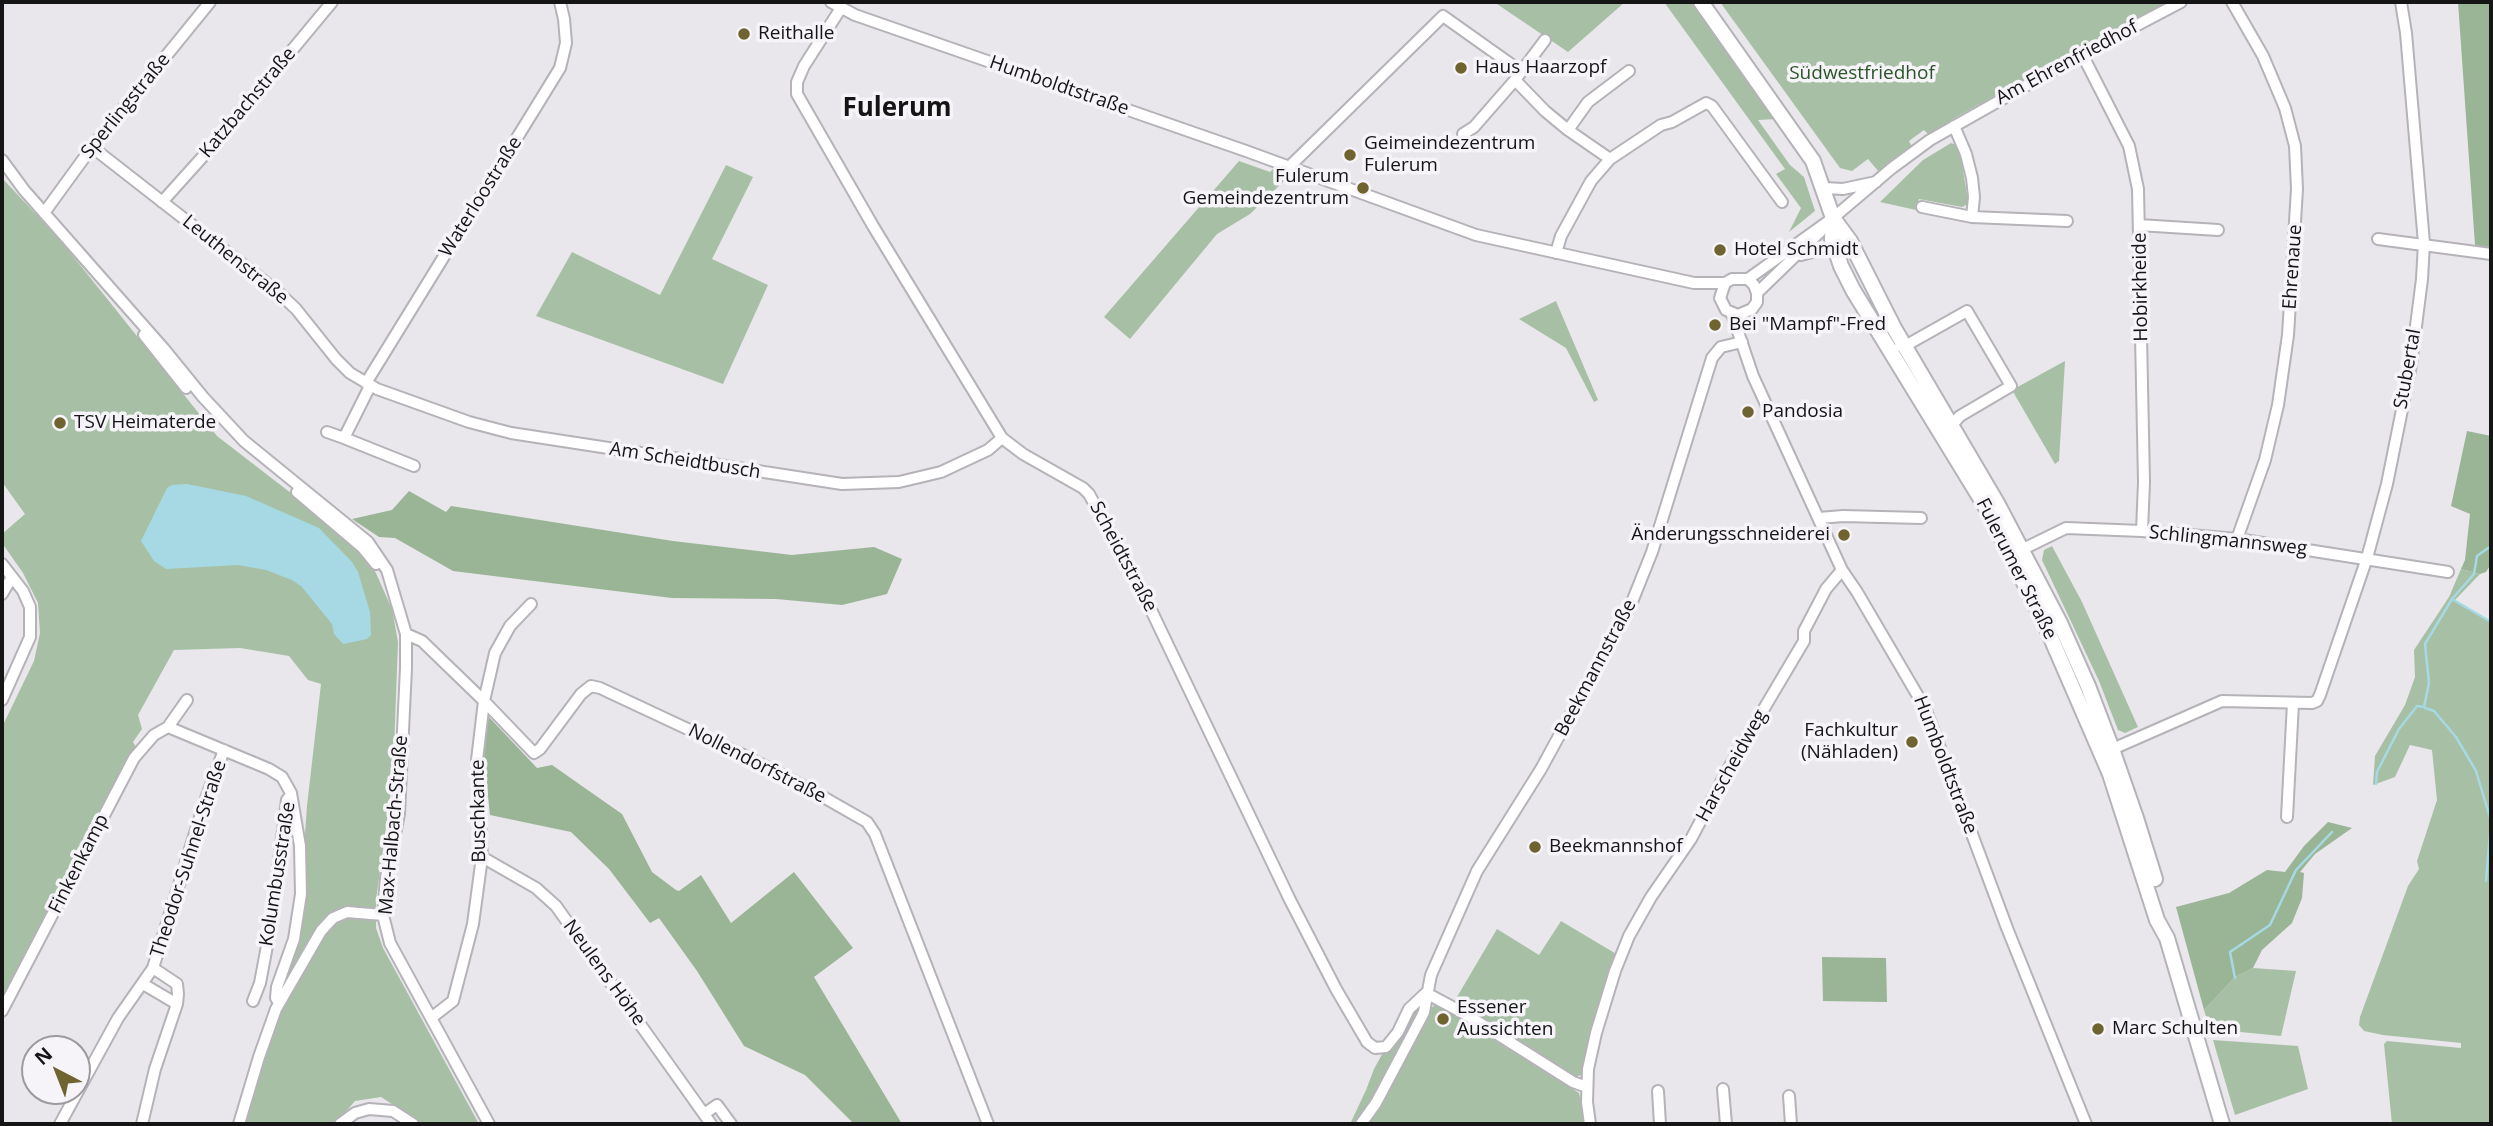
<!DOCTYPE html>
<meta charset="utf-8">
<style>
body{margin:0}
#map{position:relative;width:2493px;height:1126px;overflow:hidden;background:#e9e6ec;font-family:"Open Sans",sans-serif}
canvas{display:block}
.frame{position:absolute;inset:0;border:4px solid #151516;pointer-events:none}
.north{position:absolute;left:21px;top:1035px;width:70px;height:70px;box-sizing:border-box;background:#f6f3f9;border:2px solid #9c9a9e;border-radius:50%;rotate:318deg;font-size:19px;font-weight:700;line-height:28px;text-align:center;color:#151516}
.north::after{content:'';display:block;margin:auto;width:24px;height:32px;background:#6f6330;clip-path:polygon(50% 0,100% 100%,50% 72%,0 100%)}
</style>
<div id="map">
<canvas width="2493" height="1126"></canvas>
<div class="frame"></div>
<div class="north">N</div>
</div>
<script>
const ctx = document.querySelector('canvas').getContext('2d');
ctx.lineJoin = 'round';
function paint(path, color) {
  ctx.fillStyle = color;
  ctx.fill(path, 'evenodd');
}
function poly(rows) {
  const path = new Path2D();
  for (const r of rows) {
    path.moveTo(r[0], r[1]);
    for (let i = 2; i < r.length; i += 2) path.lineTo(r[i], r[i + 1]);
  }
  return path;
}
function strokePath(path, color, width, dash) {
  ctx.strokeStyle = color;
  ctx.lineWidth = width;
  ctx.lineCap = dash ? 'butt' : 'round';
  ctx.setLineDash(dash || []);
  ctx.stroke(path);
}
function drawText(font, color, halo, rows, align = 'center') {
  ctx.font = font + ' "Open Sans",sans-serif';
  ctx.lineWidth = 7;
  ctx.setLineDash([]);
  ctx.textBaseline = 'middle';
  ctx.strokeStyle = halo;
  ctx.fillStyle = color;
  for (const [text, x, y, turn = 0] of rows) {
    ctx.save();
    ctx.translate(x, y);
    ctx.rotate((+turn || 0) * Math.PI / 180);
    ctx.textAlign = isNaN(turn) ? turn : align;
    if (halo) ctx.strokeText(text, 0, 0);
    ctx.fillText(text, 0, 0);
    ctx.restore();
  }
}
const green = poly([
 [1494,2,1625,2,1568,52],
 [1664,2,1693,2,1777,119,1758,120,1790,165,1804,177,1815,211,1789,232,1801,208,1776,174,1785,169],
 [1720,2,2171,2,2011,87,1958,116,1929,135,1924,130,1909,141,1912,147,1879,172,1868,159,1852,171,1840,168],
 [1951,143,1956,145,1961,158,1968,201,1966,205,1962,207,1919,199,1916,210,1880,202,1923,160],
 [1239,161,1270,172,1273,169,1290,175,1250,214,1217,234,1130,339,1104,317],
 [726,165,753,177,712,259,768,285,723,384,536,316,572,252,660,295],
 [2,178,60,240,217,436,366,551,392,609,398,642,393,776,376,900,376,928,383,948,479,1124,420,1124,415,1119,381,1097,355,1101,335,1124,242,1124,289,971,306,895,304,849,307,806,321,684,308,680,289,656,240,648,174,650,138,715,142,729,133,742,137,749,2,1000,2,727,34,661,40,633,38,603,23,573,2,543,2,534,25,514,2,482],
 [1556,301,1598,400,1594,402,1566,348,1519,319],
 [2065,361,2059,461,2055,464,2012,390],
 [2052,546,2082,602,2138,727,2125,733,2118,730,2099,681,2042,560,2044,550],
 [2461,569,2480,574,2455,600,2491,622,2491,1124,2392,1124,2384,1044,2387,1041,2461,1048,2461,1043,2383,1035,2364,1031,2359,1025,2360,1017,2408,886,2419,869,2417,861,2437,800,2432,750,2410,745,2395,777,2373,785,2375,756,2405,705,2415,677,2414,650,2449,597],
 [1561,921,1618,955,1588,1040,1589,1048,1582,1075,1574,1077,1454,1002,1497,929,1539,955],
 [2253,968,2296,971,2281,1036,2210,1029,2204,1010,2235,977],
 [1436,1004,1579,1093,1586,1124,1363,1124,1426,1012],
 [1416,1009,1419,1016,1360,1124,1355,1124,1351,1122,1366,1090,1374,1069,1386,1047],
 [2213,1040,2298,1046,2308,1089,2235,1115]
]);
const forest = poly([
 [2458,2,2491,2,2491,250,2475,245],
 [2467,431,2491,436,2491,564,2486,572,2480,574,2461,569,2465,560,2470,514,2451,506],
 [409,491,446,512,451,506,673,541,792,555,874,547,902,559,887,594,842,605,776,599,672,598,453,571,395,538,379,537,352,519,392,510],
 [488,716,537,768,552,765,622,814,652,872,676,890,679,891,701,875,731,923,794,872,853,948,814,977,902,1124,854,1124,805,1075,744,1046,697,971,659,918,650,923,609,869,571,832,490,815,484,757],
 [2328,822,2352,828,2315,854,2300,872,2304,873,2302,898,2292,923,2262,950,2253,968,2235,977,2204,1010,2176,907,2229,893,2267,870,2285,872,2304,846],
 [1822,957,1886,958,1887,1002,1823,1001]
]);
const water = poly([
 [187,484,246,496,319,528,352,562,358,572,370,612,371,635,367,639,343,644,334,634,332,624,301,586,292,580,266,570,238,565,166,569,154,561,141,541,167,488,172,485]
]);
const stream = poly([
 [2452,599,2491,622],
 [2425,708,2434,711,2456,737,2476,771,2491,821,2486,881],
 [2376,784,2377,772,2399,729,2417,706,2424,707,2429,683,2425,644,2452,599,2474,574,2477,556,2491,546],
 [2235,978,2230,952,2270,925,2296,870,2332,832]
]);
const minor = poly([
 [831,2,855,15,1246,151,1476,235,1694,283,1725,283,1732,279,1748,279,1754,285,1757,293,1757,302,1752,309,1738,315,1726,310,1720,298,1725,283],
 [2232,2,2263,56,2285,108,2295,146,2297,189,2288,335,2278,405,2265,460,2237,539],
 [841,8,804,66,797,82,797,94,873,226,1002,438,1023,454,1083,488,1089,494,1141,589,1290,900,1336,989,1367,1042,1375,1048,1386,1047,1398,1032,1409,1009,1426,993],
 [2082,54,2129,146,2138,189,2144,482,2142,531],
 [1515,80,1545,111,1568,130],
 [1954,126,1966,154,1972,178,1974,197,1972,217],
 [1463,134,1474,127,1515,80,1545,40],
 [92,147,278,292,296,309,336,359,350,373,377,389,469,422,511,433,842,484,899,482,941,472,988,450,1002,438],
 [1610,159,1568,130,1588,102,1629,71],
 [2,160,24,190,164,349,203,397,244,441,368,542,387,570,406,634,406,668,399,814,386,878,383,915,390,943,489,1124],
 [1289,167,1443,16,1512,65,1519,74],
 [1824,188,1843,189,1876,182],
 [162,202,215,143,332,2],
 [1922,207,1972,217,2067,221],
 [44,213,92,147,210,2],
 [2139,225,2218,230],
 [2378,239,2491,254],
 [1556,253,1561,236,1591,181,1610,159,1661,125,1672,122,1706,103,1712,106,1782,202],
 [1801,255,1820,250,1836,252],
 [1748,279,1833,218,1892,168,1930,140,2082,54,2181,2],
 [1757,293,1822,230],
 [1732,314,1753,376,1842,570,1857,592,1925,708,2007,928,2086,1124],
 [144,335,186,388],
 [1900,346,1905,346,1967,311,2011,386,1960,416,1949,428],
 [366,383,560,68,566,43,564,19,560,2],
 [370,386,344,438,414,466],
 [327,432,344,438],
 [297,492,363,548,376,564],
 [1819,518,1843,516,1921,518],
 [2017,552,2066,528,2142,531,2237,539,2448,572],
 [2,564,23,591,30,607,30,637,2,700],
 [2,594,12,577],
 [406,634,422,641,484,701,534,753,540,749,581,694,591,686,600,688,741,754,811,790,867,822,875,834,988,1124],
 [168,727,269,769,282,777,291,793,300,846,301,894,294,939,277,987,276,998,279,1003],
 [2108,751,2222,701,2312,703,2317,701,2320,695,2367,558,2387,484,2411,365,2422,279,2424,243,2406,33,2401,2],
 [2287,817,2293,703],
 [482,857,536,888,556,906,711,1124],
 [143,984,177,1004],
 [1426,993,1467,1015,1573,1082,1587,1087],
 [253,1001,260,983,270,930,287,800,290,796],
 [2,1011,134,758,154,735,168,727,187,700],
 [431,1018,453,1001,473,924,482,857,477,760,484,701,495,653,510,626,531,604],
 [1723,1089,1726,1124],
 [1658,1091,1660,1124],
 [1789,1096,1791,1124],
 [704,1114,717,1105,731,1124],
 [60,1124,118,1018,153,968,204,804,224,750],
 [142,1124,155,1069,177,1004,178,994,177,984,153,968],
 [239,1124,259,1057,276,1009,321,931,333,918,347,912,383,915],
 [340,1124,355,1113,369,1109,393,1111,413,1124],
 [1361,1124,1376,1103,1420,1020,1424,1012,1431,975,1477,871,1541,769,1632,602,1652,552,1712,358,1721,347,1742,342],
 [1590,1124,1587,1102,1588,1069,1596,1033,1615,971,1629,936,1651,897,1691,839,1727,771,1804,641,1804,631,1826,589,1842,570]
]);
const major = poly([
 [1701,2,1813,161,1833,218,1832,239,1841,266,1853,290,1987,509,2045,624,2110,774,2157,920,2167,938,2222,1124],
 [1833,218,1850,241,1894,328,1997,503,2060,623,2088,686,2112,749,2136,818,2155,879]
]);
const markers = [
 [744,34,7,"#6f6330"],
 [1461,68,7,"#6f6330"],
 [1350,155,7,"#6f6330"],
 [1363,188,7,"#6f6330"],
 [1720,250,7,"#6f6330"],
 [1715,325,7,"#6f6330"],
 [1748,412,7,"#6f6330"],
 [60,423,7,"#6f6330"],
 [1844,535,7,"#6f6330"],
 [1912,742,7,"#6f6330"],
 [1535,847,7,"#6f6330"],
 [1443,1019,7,"#6f6330"],
 [2098,1029,7,"#6f6330"]
];
const poiNames = [
 ["Reithalle",758,34],
 ["Haus Haarzopf",1475,68],
 ["Geimeindezentrum",1364,144],
 ["Fulerum",1364,166],
 ["Fulerum",1349,177,"right"],
 ["Gemeindezentrum",1349,199,"right"],
 ["Hotel Schmidt",1734,250],
 ["Bei \"Mampf\"-Fred",1729,325],
 ["Pandosia",1762,412],
 ["TSV Heimaterde",74,423],
 ["Änderungsschneiderei",1830,535,"right"],
 ["Fachkultur",1898,731,"right"],
 ["(Nähladen)",1898,753,"right"],
 ["Beekmannshof",1549,847],
 ["Essener",1457,1008],
 ["Aussichten",1457,1030],
 ["Marc Schulten",2112,1029]
];
const streetNames = [
 ["Am Ehrenfriedhof",2067,63,-28],
 ["Humboldtstraße",1059,86,19],
 ["Katzbachstraße",248,103,-50],
 ["Sperlingstraße",126,106,-51],
 ["Waterloostraße",481,197,-58],
 ["Leuthenstraße",235,260,39],
 ["Ehrenaue",2293,267,-86],
 ["Hobirkheide",2141,287,-91],
 ["Stubertal",2408,369,-80],
 ["Am Scheidtbusch",685,461,9],
 ["Schlingmannsweg",2228,541,6],
 ["Scheidtstraße",1123,557,62],
 ["Fulerumer Straße",2016,569,63],
 ["Beekmannstraße",1596,668,-62],
 ["Nollendorfstraße",757,764,27],
 ["Humboldtstraße",1945,765,69],
 ["Harscheidweg",1732,766,-61],
 ["Buschkante",479,811,-91],
 ["Max-Halbach-Straße",394,825,-85],
 ["Theodor-Suhnel-Straße",189,859,-72],
 ["Finkenkamp",79,864,-63],
 ["Kolumbusstraße",278,874,-81],
 ["Neulens Höhe",604,973,54]
];
const parkNames = [
 ["Südwestfriedhof",1862,74]
];
const districtNames = [
 ["Fulerum",897,109]
];
paint(green, '#a7c0a5');
paint(forest, '#99b596');
paint(water, '#a6d9e3');
strokePath(stream, '#a6d9e3', 2.5);
strokePath(minor, '#b5b2b8', 14);
strokePath(major, '#b5b2b8', 18);
strokePath(minor, '#fff', 10);
strokePath(major, '#fff', 14);
for (const [x, y, r, color] of markers) {
  const dot = new Path2D();
  dot.arc(x, y, r, 0, 2 * Math.PI);
  ctx.fillStyle = color;
  ctx.fill(dot);
  strokePath(dot, '#f6f3f9', 2.5);
}
drawText('19px', '#151516', '#f6f3f9', poiNames, 'left');
drawText('19px', '#151516', '#f6f3f9', streetNames);
drawText('19px', '#2b5429', '#f6f3f9', parkNames);
drawText('bold 26px', '#151516', '#f6f3f9', districtNames);
</script>
